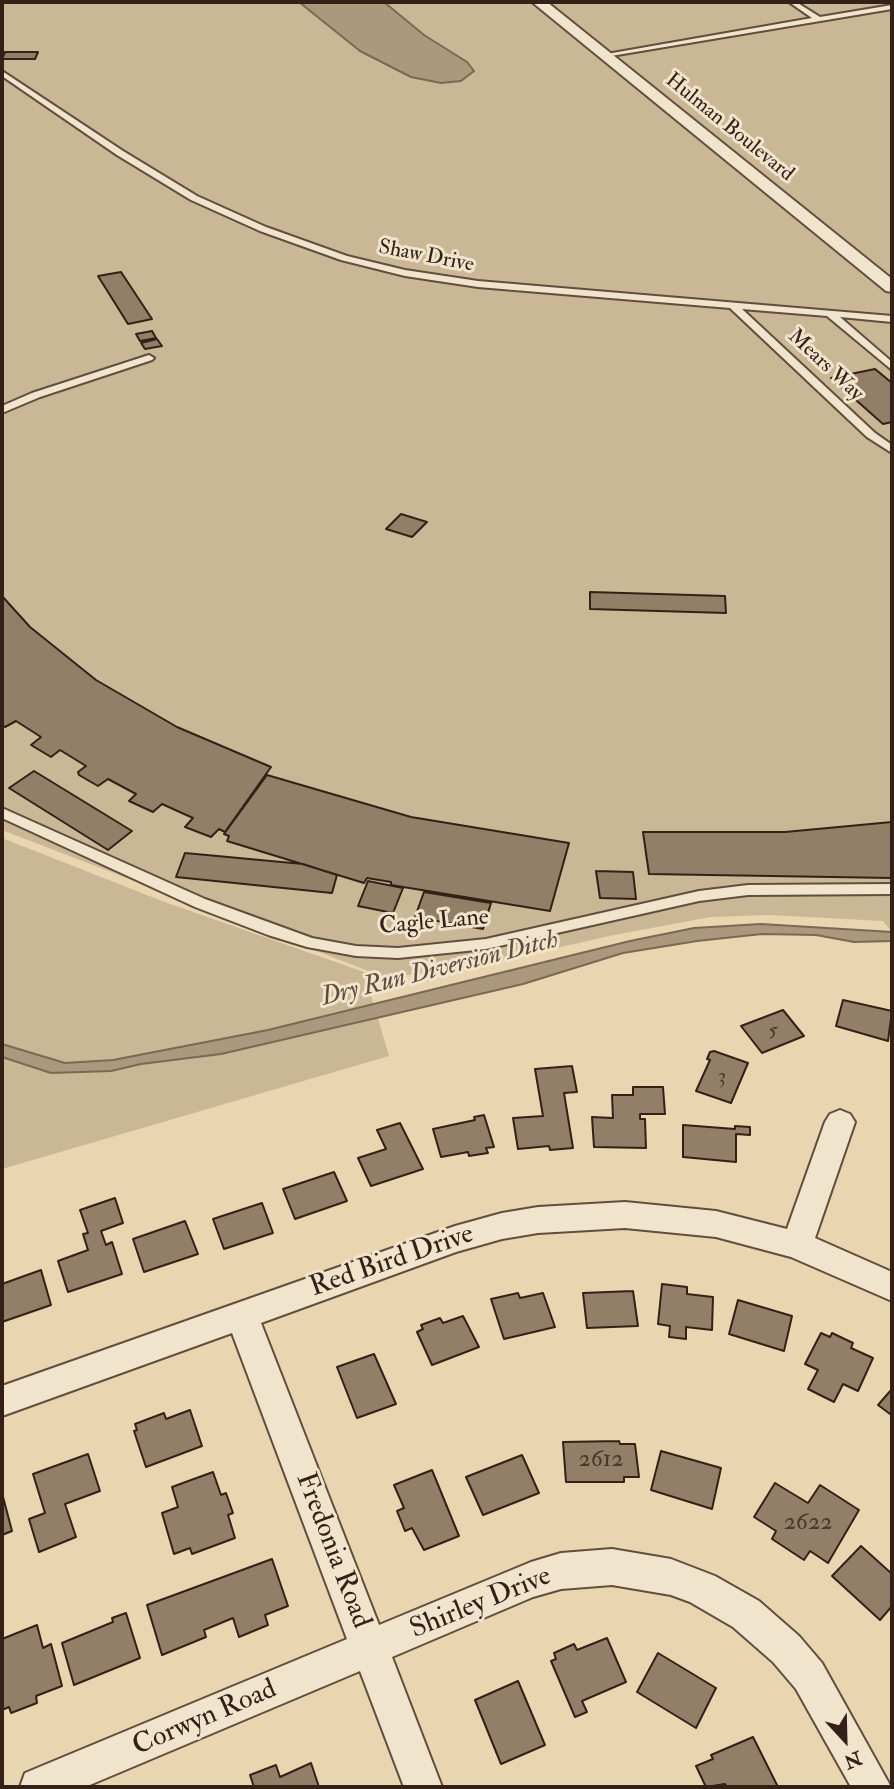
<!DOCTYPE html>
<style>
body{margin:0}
#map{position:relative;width:894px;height:1789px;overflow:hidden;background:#e9d6b0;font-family:"IM FELL Double Pica",serif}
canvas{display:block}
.frame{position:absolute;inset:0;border:4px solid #352018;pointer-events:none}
.north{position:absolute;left:810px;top:1705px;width:70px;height:70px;-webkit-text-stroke:5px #f1e4cc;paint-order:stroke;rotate:158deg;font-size:19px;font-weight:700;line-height:28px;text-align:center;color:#352018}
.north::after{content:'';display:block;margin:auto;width:24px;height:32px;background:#352018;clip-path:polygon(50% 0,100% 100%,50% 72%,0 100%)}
</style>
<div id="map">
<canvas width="894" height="1789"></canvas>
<div class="frame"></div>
<div class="north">N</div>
</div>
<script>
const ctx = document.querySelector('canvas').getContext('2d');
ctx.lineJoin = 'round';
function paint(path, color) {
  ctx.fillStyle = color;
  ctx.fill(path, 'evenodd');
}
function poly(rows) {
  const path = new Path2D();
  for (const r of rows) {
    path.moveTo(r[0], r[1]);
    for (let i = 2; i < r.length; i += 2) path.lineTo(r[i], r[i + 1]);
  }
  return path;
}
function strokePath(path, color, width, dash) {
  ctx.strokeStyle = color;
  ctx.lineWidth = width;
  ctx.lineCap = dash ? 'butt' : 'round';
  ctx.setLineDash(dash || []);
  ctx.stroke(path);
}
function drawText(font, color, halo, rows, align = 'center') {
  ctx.font = font + ' "IM FELL Double Pica",serif';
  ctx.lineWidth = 6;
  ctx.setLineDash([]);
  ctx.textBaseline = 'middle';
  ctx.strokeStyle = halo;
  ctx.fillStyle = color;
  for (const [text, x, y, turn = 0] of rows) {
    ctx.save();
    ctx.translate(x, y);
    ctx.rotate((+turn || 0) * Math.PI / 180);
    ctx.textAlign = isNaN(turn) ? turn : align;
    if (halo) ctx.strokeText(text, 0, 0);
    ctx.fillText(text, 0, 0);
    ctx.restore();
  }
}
const green = poly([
 [2,2,892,2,892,932,883,921,769,915,711,917,614,935,454,971,384,977,2,830],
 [2,838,162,901,364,972,389,1056,2,1169]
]);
const water = poly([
 [299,2,384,2,424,35,467,62,474,71,461,81,441,83,411,77,360,51,299,2],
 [761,924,892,932,892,941,854,942,816,935,762,934,697,941,623,953,523,984,221,1054,141,1064,111,1071,51,1073,2,1057,2,1044,65,1063,113,1060,268,1030,630,941,694,928,761,924]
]);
const building = poly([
 [5,52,38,52,35,59,2,59,5,52],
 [121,272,152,319,128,324,98,276,121,272],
 [152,331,156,338,140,341,136,334,152,331],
 [157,339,162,346,145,349,141,343,157,339],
 [875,369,892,383,892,422,883,424,831,378,875,369],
 [401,514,427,522,412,537,386,529,401,514],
 [590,592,725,596,726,613,590,609,590,592],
 [2,596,30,627,96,680,177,727,271,767,225,832,219,829,211,837,185,827,193,818,162,804,153,812,129,801,136,794,108,779,98,786,79,775,78,772,86,766,60,750,51,757,31,745,41,737,16,721,5,727,2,725,2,596],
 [34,771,132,831,108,850,9,788,34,771],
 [267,775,411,817,569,843,550,911,391,885,391,882,367,878,364,883,227,841,229,836,224,834,267,775],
 [892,822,892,878,649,874,643,832,785,832,892,822],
 [185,853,303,864,337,875,332,893,176,877,185,853],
 [596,871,633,872,636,899,600,898,596,871],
 [368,881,403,888,393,913,358,906,368,881],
 [424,892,491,903,483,929,415,917,424,892],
 [843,1000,892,1011,888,1041,836,1026,843,1000],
 [783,1010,804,1036,762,1053,741,1026,783,1010],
 [714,1051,748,1063,731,1103,696,1091,710,1060,707,1059,710,1052,714,1051],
 [572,1066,577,1092,564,1093,573,1148,550,1150,549,1146,518,1149,513,1118,543,1116,535,1069,572,1066],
 [633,1087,663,1087,665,1114,640,1114,640,1119,645,1119,646,1148,594,1147,592,1117,613,1118,612,1095,633,1095,633,1087],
 [484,1115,494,1147,486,1148,488,1153,469,1156,468,1152,441,1157,433,1129,475,1120,474,1117,484,1115],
 [400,1123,423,1169,371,1186,358,1158,386,1149,377,1130,400,1123],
 [683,1125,735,1129,735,1126,750,1127,750,1135,736,1134,736,1162,683,1157,683,1125],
 [334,1172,347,1201,295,1219,283,1189,334,1172],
 [115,1198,123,1223,101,1231,106,1245,112,1242,122,1274,68,1292,58,1261,88,1250,83,1234,88,1233,80,1210,115,1198],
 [262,1203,273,1233,224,1249,213,1219,262,1203],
 [185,1221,198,1254,144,1272,133,1239,185,1221],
 [41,1270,51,1305,2,1322,2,1284,41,1270],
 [662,1284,687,1287,687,1294,713,1297,712,1330,686,1327,686,1339,669,1337,670,1326,658,1324,662,1284],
 [633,1291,638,1326,587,1328,583,1293,633,1291],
 [518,1293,520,1298,543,1293,555,1327,504,1339,491,1299,518,1293],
 [738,1300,792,1316,784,1351,729,1334,738,1300],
 [463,1316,479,1347,432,1365,417,1332,423,1329,421,1325,440,1318,443,1323,463,1316],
 [821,1333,830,1337,832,1333,853,1343,851,1348,873,1358,858,1391,843,1384,834,1402,808,1389,818,1370,805,1364,821,1333],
 [374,1354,396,1404,357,1418,337,1367,374,1354],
 [892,1389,892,1411,890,1414,878,1405,892,1389],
 [190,1410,202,1446,146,1467,134,1431,137,1430,135,1424,164,1413,166,1419,190,1410],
 [619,1441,620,1444,635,1444,639,1477,624,1477,624,1482,566,1482,563,1442,619,1441],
 [661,1451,721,1468,712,1509,651,1490,661,1451],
 [88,1454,100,1491,65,1504,76,1537,39,1552,29,1519,45,1513,33,1474,88,1454],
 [522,1455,539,1493,483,1515,466,1477,522,1455],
 [432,1470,459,1536,424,1550,412,1528,405,1531,397,1511,404,1508,394,1485,432,1470],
 [213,1472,221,1495,226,1493,233,1513,228,1515,235,1538,192,1554,190,1548,174,1554,162,1513,178,1507,172,1487,213,1472],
 [775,1483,808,1503,820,1485,859,1510,828,1563,810,1551,804,1560,772,1539,776,1531,754,1517,775,1483],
 [2,1493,12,1531,2,1535,2,1493],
 [861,1546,892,1574,892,1606,880,1620,832,1576,861,1546],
 [272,1559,288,1606,265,1615,268,1625,239,1637,233,1618,204,1630,206,1637,162,1655,147,1605,272,1559],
 [126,1613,140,1658,74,1685,62,1643,113,1622,112,1618,126,1613],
 [37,1625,43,1648,51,1644,62,1686,36,1696,37,1703,11,1713,9,1707,2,1710,2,1639,37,1625],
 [607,1638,626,1682,582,1701,587,1712,575,1717,551,1661,556,1659,554,1653,574,1644,577,1650,607,1638],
 [658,1653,716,1688,696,1728,637,1692,658,1653],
 [518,1681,545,1745,501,1764,475,1700,518,1681],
 [753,1737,778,1787,727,1787,725,1784,706,1787,696,1766,713,1759,711,1755,753,1737],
 [311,1763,319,1787,254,1787,250,1775,276,1765,280,1777,311,1763]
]);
const service = poly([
 [789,2,796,2,820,17,892,5,892,9,605,57,601,55,812,18,789,2],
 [2,71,123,151,197,196,266,227,347,256,405,270,478,281,892,316,892,322,840,317,892,362,892,370,827,316,742,309,875,433,892,445,892,453,867,437,730,308,478,287,405,276,341,260,260,231,191,200,117,155,2,76,2,71],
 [149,355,154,358,152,360,40,397,2,413,2,406,32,393,149,355],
 [2,808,205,899,312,938,356,946,398,948,486,939,699,891,748,885,892,884,892,894,748,895,699,901,486,949,398,958,356,956,307,947,268,935,195,907,2,818,2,808]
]);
const minor = poly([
 [532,2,547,2,892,279,892,292,886,291,532,2],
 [840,1110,850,1114,855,1122,815,1238,892,1272,892,1301,791,1257,716,1237,625,1228,538,1233,502,1239,456,1252,261,1323,379,1625,531,1562,561,1553,612,1549,671,1559,715,1576,759,1601,799,1636,822,1663,891,1787,851,1787,796,1689,773,1662,733,1627,690,1602,671,1595,612,1585,561,1589,533,1597,392,1657,442,1787,404,1787,360,1671,85,1787,20,1787,25,1773,347,1639,232,1333,2,1416,2,1386,455,1226,502,1213,538,1207,625,1202,716,1211,787,1229,825,1122,830,1114,840,1110]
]);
const farStreetnames = [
 ["Hulman Boulevard",729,128,39],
 ["Shaw Drive",426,257,11],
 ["Mears Way",825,366,43]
];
const numberNames = [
 ["5",773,1031],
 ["3",722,1077]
];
const streetNames = [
 ["Cagle Lane",434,923,-5]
];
const nearNumbernames = [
 ["2612",601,1461],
 ["2622",808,1524]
];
const waterNames = [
 ["Dry Run Diversion Ditch",440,970,-14]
];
const nearStreetnames = [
 ["Red Bird Drive",392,1262,-19],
 ["Fredonia Road",332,1551,69],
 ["Shirley Drive",481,1604,-22],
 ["Corwyn Road",205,1719,-23]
];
paint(green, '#cab796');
paint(water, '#ac987c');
strokePath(water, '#7c6854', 2);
paint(building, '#937f67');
strokePath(building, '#352018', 2);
strokePath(service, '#624e3e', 4);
strokePath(minor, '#624e3e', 4);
paint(service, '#f1e4cc');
paint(minor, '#f1e4cc');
drawText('21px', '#352018', '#f1e4cc', farStreetnames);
drawText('21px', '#4c382c', null, numberNames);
drawText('24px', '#352018', '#f1e4cc', streetNames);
drawText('24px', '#4c382c', null, nearNumbernames);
drawText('italic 26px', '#5f4a3b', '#f1e4cc', waterNames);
drawText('28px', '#352018', '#f1e4cc', nearStreetnames);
</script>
